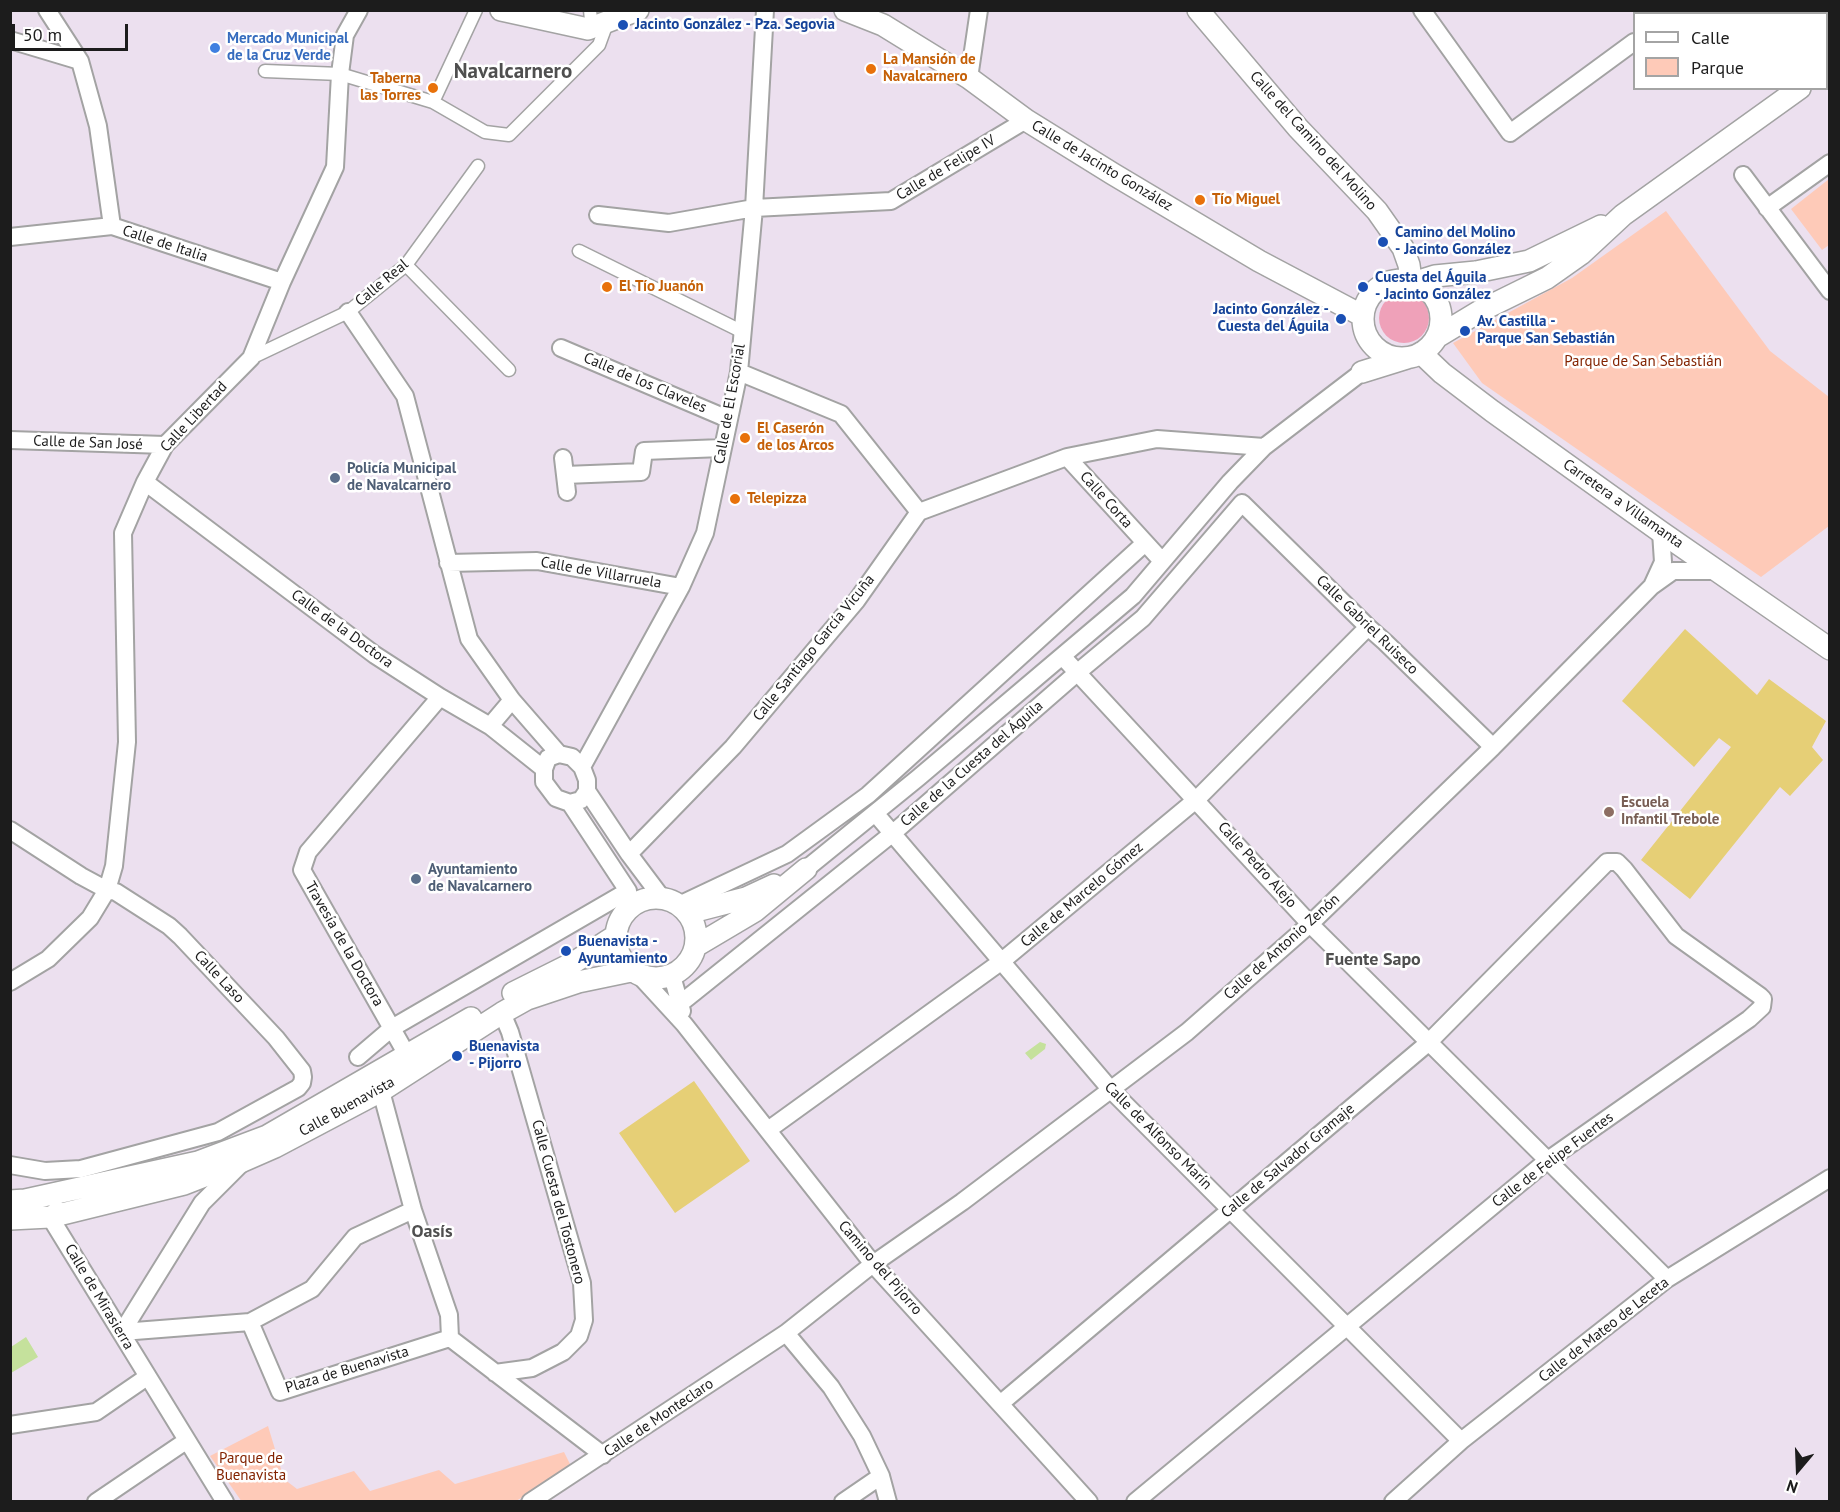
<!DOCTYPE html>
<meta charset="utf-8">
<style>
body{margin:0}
#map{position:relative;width:1840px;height:1512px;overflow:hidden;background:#ece0ef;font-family:"PT Sans",sans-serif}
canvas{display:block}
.frame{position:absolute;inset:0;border:12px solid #1c1c1c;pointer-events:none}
.legend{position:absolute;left:1633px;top:12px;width:195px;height:78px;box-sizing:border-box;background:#fff;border:2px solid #a4a4a4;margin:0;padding:8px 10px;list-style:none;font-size:18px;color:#1c1c1c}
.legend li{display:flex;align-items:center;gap:12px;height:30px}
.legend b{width:30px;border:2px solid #a4a4a4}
.north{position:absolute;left:1768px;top:1440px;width:60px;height:60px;-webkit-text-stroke:4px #fff;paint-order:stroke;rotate:199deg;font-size:16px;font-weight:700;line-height:24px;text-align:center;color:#1c1c1c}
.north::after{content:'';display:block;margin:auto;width:21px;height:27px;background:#1c1c1c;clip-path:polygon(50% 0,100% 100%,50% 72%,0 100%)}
.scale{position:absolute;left:12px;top:24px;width:116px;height:27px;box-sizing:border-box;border:3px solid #1c1c1c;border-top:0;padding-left:8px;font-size:18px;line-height:21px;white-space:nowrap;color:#1c1c1c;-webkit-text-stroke:4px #fff;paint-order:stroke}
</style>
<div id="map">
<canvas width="1840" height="1512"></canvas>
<div class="frame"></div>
<ul class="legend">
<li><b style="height:8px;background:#fff"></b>Calle</li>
<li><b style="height:16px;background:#fecab8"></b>Parque</li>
</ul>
<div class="north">N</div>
<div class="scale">50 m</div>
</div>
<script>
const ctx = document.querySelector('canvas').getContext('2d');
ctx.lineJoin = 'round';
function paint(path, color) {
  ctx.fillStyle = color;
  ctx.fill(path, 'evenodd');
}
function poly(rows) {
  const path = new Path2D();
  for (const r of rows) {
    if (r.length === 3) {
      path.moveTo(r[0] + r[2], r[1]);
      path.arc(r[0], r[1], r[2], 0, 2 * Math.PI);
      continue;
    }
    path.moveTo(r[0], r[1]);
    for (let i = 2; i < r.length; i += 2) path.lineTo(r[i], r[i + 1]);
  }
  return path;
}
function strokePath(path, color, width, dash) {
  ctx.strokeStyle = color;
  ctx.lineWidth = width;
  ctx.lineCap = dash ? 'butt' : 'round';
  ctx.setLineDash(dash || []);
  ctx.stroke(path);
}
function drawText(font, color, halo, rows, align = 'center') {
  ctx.font = font + ' "PT Sans",sans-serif';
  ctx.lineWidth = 5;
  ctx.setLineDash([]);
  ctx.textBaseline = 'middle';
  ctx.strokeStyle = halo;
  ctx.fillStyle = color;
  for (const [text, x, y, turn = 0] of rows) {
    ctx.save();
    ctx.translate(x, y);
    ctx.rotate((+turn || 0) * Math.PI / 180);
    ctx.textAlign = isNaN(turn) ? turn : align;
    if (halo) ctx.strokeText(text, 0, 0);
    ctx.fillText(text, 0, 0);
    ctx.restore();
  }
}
const grass = poly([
 [1404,318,25]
]);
const park = poly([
 [1829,179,1829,245,1822,250,1791,209],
 [1666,211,1770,351,1829,397,1829,526,1761,577,1482,383,1453,343,1572,278],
 [268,1426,284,1479,297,1489,354,1471,370,1491,439,1470,455,1484,564,1452,572,1468,516,1501,242,1502,210,1456]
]);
const pitch = poly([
 [1685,629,1757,695,1769,679,1826,721,1812,747,1823,760,1790,796,1780,787,1690,899,1641,860,1731,747,1719,738,1694,767,1622,701],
 [694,1081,750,1161,675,1213,619,1133]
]);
const water = poly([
 [1040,1042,1046,1044,1045,1049,1031,1060,1025,1053],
 [26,1337,38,1357,11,1373,11,1347]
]);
const pedestrian = poly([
 [265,71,340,74,433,102,485,132,509,135,599,45,607,23,591,20,590,10],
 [433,102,476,10],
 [579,251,743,332],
 [406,265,509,370],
 [251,358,348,312,406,265,478,166]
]);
const minor = poly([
 [47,10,80,61,98,126,112,226],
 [1422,10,1510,133,1634,42],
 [1674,14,1678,10],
 [10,40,80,61],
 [969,78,979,10],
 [1743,175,1830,291],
 [1767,208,1830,163],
 [598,215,669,223,754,208,891,201,1026,120],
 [10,237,112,226,282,282],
 [348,312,405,396,469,639,512,700,559,754],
 [561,348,728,419],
 [739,372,841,414,919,512],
 [10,440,165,445],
 [1067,457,1162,561],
 [563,458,565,475],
 [145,482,375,655,440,697,490,726,544,769],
 [567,492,565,475,641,472,644,451,722,448],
 [1661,532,1663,562,1652,586,1673,571,1719,571],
 [448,563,537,561,681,587],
 [1062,656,1310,924,1667,1279],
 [490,726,512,700],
 [559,754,572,757,582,767,587,780,587,791,581,800,570,803,556,798,544,782,544,769,548,758,559,754],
 [582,767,681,587,705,533,739,372,754,208,765,10],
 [587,791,629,854,662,898],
 [570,803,628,891,630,906],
 [875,813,1111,1090,1461,1441],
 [10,830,81,876,107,890,116,892,169,926,180,936,276,1038,302,1071,303,1077,302,1083,298,1088,218,1132,81,1169,45,1171,10,1165],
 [629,854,733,747,857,600,919,512,1067,457,1157,439,1264,447],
 [806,869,918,778,1133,596,1230,482,1264,447,1362,372],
 [679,905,787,854,868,795,1145,543],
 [639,975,684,1024,873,1264,1089,1502],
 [672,976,682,1011],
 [10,982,48,959,90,918,107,890,114,866,127,742,123,533,145,482,165,445,251,358,282,282,335,167,340,74,345,35,359,10],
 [681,1003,893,833,1078,672,1143,618,1242,503,1368,627,1385,642,1493,747],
 [407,1055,302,870,308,852,440,697],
 [358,1057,392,1028,628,891],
 [381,1091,413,1210,449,1315,450,1338,280,1392,250,1322,312,1289,355,1237,413,1210],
 [768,1130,1002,961,1197,799,1368,627],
 [57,1209,50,1217,225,1502],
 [122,1332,202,1203,240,1165],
 [122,1332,250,1322],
 [786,1333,831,1387,862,1436,881,1476,888,1502],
 [450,1338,603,1455],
 [495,1373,532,1368,563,1352,579,1336,584,1320,582,1283,510,1032,502,1013],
 [1000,1404,1428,1043,1607,862,1617,862,1624,869,1676,936,1760,996,1763,999,1762,1007,1749,1019,1548,1160,1135,1502],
 [10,1425,96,1412,147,1377],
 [96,1502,186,1441],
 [530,1502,786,1333,873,1264,962,1202,1187,1032,1310,924,1493,747,1652,586],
 [843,1502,881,1476],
 [1393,1502,1461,1441,1667,1279,1830,1178]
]);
const tertiary = poly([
 [501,10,588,29,638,10],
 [845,10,883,25,969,78,1026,120,1113,174,1259,261,1363,316],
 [1198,10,1298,128,1377,211,1403,248,1409,265,1411,280],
 [1826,70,1830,68],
 [1402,319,39],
 [1416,282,1435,276,1476,272,1529,261,1601,226],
 [1437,337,1480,311,1547,278,1581,254,1623,215,1800,88],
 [1421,353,1442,373,1492,411,1661,532,1830,649],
 [1362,372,1407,358],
 [656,938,40],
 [688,913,746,898,774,885],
 [696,946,755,911,806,869],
 [513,993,573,963,615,936],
 [10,1201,25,1200,198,1162,267,1136,471,1018],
 [10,1219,50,1217,184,1184,243,1161,275,1147,381,1091,502,1013,527,999,578,982,631,971]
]);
const markers = [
 [623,25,6,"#1a4fb4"],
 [215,48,6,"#3f7fe0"],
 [871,69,6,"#e8710a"],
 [433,88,6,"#e8710a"],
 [1200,200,6,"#e8710a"],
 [1383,242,6,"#1a4fb4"],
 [607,287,6,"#e8710a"],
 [1363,287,6,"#1a4fb4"],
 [1341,319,6,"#1a4fb4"],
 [1465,331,6,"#1a4fb4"],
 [745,438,6,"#e8710a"],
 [335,478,6,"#5c6f8a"],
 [735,499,6,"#e8710a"],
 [1609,812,6,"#8d6e63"],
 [416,879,6,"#5c6f8a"],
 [566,951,6,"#1a4fb4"],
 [457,1056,6,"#1a4fb4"]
];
const transitNames = [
 ["Jacinto González - Pza. Segovia",635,25],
 ["Camino del Molino",1395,233],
 ["- Jacinto González",1395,250],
 ["Cuesta del Águila",1375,278],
 ["- Jacinto González",1375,295],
 ["Jacinto González -",1329,310,"right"],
 ["Cuesta del Águila",1329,327,"right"],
 ["Av. Castilla -",1477,322],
 ["Parque San Sebastián",1477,339],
 ["Buenavista -",578,942],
 ["Ayuntamiento",578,959],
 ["Buenavista",469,1047],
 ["- Pijorro",469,1064]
];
const shopNames = [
 ["Mercado Municipal",227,39],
 ["de la Cruz Verde",227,56]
];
const foodNames = [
 ["La Mansión de",883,60],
 ["Navalcarnero",883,77],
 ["Taberna",421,79,"right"],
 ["las Torres",421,96,"right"],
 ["Tío Miguel",1212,200],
 ["El Tío Juanón",619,287],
 ["El Caserón",757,429],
 ["de los Arcos",757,446],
 ["Telepizza",747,499]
];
const streetNames = [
 ["Calle del Camino del Molino",1313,141,48],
 ["Calle de Jacinto González",1102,166,31],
 ["Calle de Felipe IV",946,168,-31],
 ["Calle de Italia",165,244,18],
 ["Calle Real",382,283,-40],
 ["Calle de los Claveles",645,383,23],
 ["Calle de El Escorial",730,404,-80],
 ["Calle Libertad",194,417,-47],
 ["Calle de San José",88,443,2],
 ["Calle Corta",1106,500,48],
 ["Carretera a Villamanta",1623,504,35],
 ["Calle de Villarruela",601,573,10],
 ["Calle Gabriel Ruiseco",1367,625,44],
 ["Calle de la Doctora",342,629,36],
 ["Calle Santiago García Vicuña",814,648,-51],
 ["Calle de la Cuesta del Águila",972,764,-41],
 ["Calle Pedro Alejo",1257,865,48],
 ["Calle de Marcelo Gómez",1082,895,-40],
 ["Travesía de la Doctora",344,944,60],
 ["Calle de Antonio Zenón",1282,947,-42],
 ["Calle Laso",219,977,47],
 ["Calle Buenavista",347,1107,-29],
 ["Calle de Alfonso Marín",1158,1136,45],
 ["Calle de Felipe Fuertes",1553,1160,-37],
 ["Calle de Salvador Gramaje",1288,1161,-40],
 ["Calle Cuesta del Tostonero",558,1202,75],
 ["Camino del Pijorro",880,1268,49],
 ["Calle de Mirasierra",99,1297,59],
 ["Calle de Mateo de Leceta",1604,1330,-38],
 ["Plaza de Buenavista",347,1370,-17],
 ["Calle de Monteclaro",659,1418,-34]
];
const parkNames = [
 ["Parque de San Sebastián",1643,362],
 ["Parque de",251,1459],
 ["Buenavista",251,1476]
];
const serviceNames = [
 ["Policía Municipal",347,469],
 ["de Navalcarnero",347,486],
 ["Ayuntamiento",428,870],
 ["de Navalcarnero",428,887]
];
const educationNames = [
 ["Escuela",1621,803],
 ["Infantil Trebole",1621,820]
];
const quarterNames = [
 ["Fuente Sapo",1373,960],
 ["Oasís",432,1232]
];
const districtNames = [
 ["Navalcarnero",513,72]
];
paint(grass, '#efa1b9');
paint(park, '#fecab8');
paint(pitch, '#e6cf76');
paint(water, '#c5e19c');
strokePath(pedestrian, '#a3a3a3', 15);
strokePath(minor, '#a3a3a3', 20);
strokePath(tertiary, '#a3a3a3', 24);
strokePath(pedestrian, '#fff', 12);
strokePath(minor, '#fff', 16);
strokePath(tertiary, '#fff', 21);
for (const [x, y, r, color] of markers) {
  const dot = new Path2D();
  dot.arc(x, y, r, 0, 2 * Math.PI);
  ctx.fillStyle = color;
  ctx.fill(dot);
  strokePath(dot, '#fff', 2);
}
drawText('bold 15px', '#164399', '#fff', transitNames, 'left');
drawText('bold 15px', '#366cbe', '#fff', shopNames, 'left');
drawText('bold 15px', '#c56008', '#fff', foodNames, 'left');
drawText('15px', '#1c1c1c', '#fff', streetNames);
drawText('15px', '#832301', '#fff', parkNames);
drawText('bold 15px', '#4e5e75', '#fff', serviceNames, 'left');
drawText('bold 15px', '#785e54', '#fff', educationNames, 'left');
drawText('bold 18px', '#4f4f4f', '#fff', quarterNames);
drawText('bold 21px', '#4f4f4f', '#fff', districtNames);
</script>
